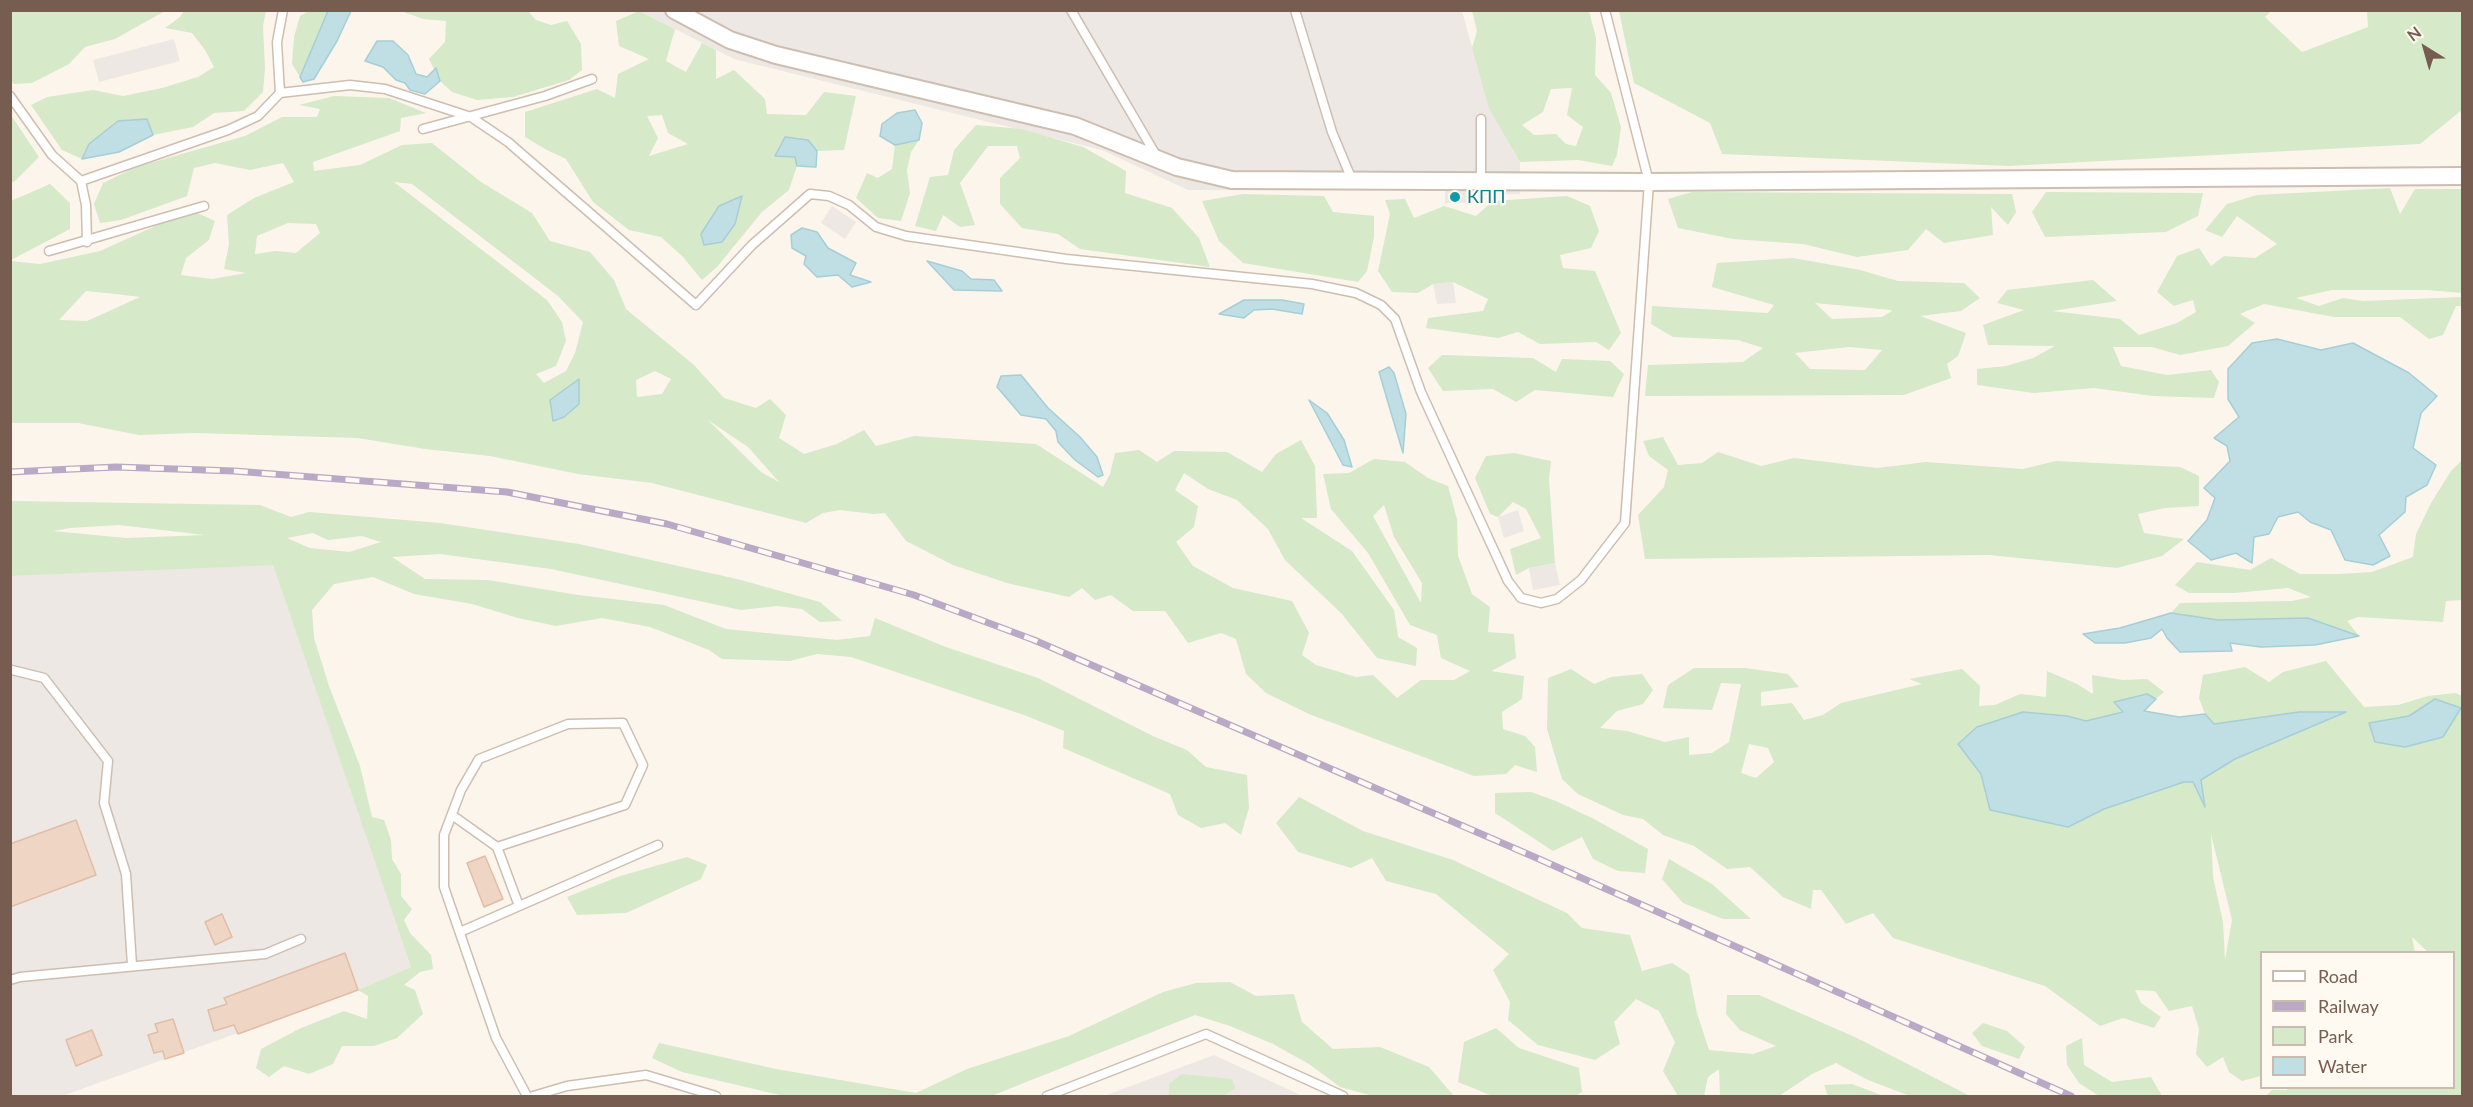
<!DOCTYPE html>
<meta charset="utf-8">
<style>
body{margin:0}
#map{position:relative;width:2473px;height:1107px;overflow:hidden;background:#fcf5eb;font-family:Lato,sans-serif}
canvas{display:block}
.frame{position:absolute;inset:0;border:12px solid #765d4f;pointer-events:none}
.legend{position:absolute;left:2260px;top:951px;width:195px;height:138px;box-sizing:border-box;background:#fef9f1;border:2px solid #c8bbb0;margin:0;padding:8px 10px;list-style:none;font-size:18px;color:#765d4f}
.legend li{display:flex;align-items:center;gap:12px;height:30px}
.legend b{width:30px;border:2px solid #c8bbb0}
.north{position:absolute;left:2395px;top:18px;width:60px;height:60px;-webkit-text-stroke:4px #fef9f1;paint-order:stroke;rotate:323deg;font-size:16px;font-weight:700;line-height:24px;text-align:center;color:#765d4f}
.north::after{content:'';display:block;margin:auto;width:21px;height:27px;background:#765d4f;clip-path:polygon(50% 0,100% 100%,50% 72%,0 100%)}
</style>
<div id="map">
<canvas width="2473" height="1107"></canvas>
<div class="frame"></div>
<ul class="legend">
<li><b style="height:8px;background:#fff"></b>Road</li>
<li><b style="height:8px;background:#b9a8c6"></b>Railway</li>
<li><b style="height:16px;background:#d6e9c9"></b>Park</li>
<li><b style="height:16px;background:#c0dfe5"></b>Water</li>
</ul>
<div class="north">N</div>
</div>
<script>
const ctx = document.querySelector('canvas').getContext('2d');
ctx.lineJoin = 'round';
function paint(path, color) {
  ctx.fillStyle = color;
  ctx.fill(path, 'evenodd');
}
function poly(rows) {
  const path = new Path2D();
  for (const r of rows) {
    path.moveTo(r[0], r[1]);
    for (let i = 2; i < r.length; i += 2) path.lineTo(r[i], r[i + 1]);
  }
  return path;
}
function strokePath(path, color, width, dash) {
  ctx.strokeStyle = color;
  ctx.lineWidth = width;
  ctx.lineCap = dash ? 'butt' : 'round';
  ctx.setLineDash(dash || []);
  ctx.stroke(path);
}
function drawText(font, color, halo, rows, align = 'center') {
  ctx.font = font + ' Lato,sans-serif';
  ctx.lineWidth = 4.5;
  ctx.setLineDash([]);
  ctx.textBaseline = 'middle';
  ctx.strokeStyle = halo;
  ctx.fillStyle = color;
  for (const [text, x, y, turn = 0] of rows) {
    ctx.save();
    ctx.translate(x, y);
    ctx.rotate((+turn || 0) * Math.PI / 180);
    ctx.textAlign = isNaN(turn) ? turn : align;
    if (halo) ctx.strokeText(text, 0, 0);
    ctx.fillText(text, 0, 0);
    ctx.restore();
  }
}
const industrial = poly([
 [640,11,1462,11,1489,109,1520,162,1520,194,1476,195,1464,203,1445,203,1445,190,1188,190,1102,150,734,59],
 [174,39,180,61,99,82,93,60],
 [832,206,856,222,845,239,821,223],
 [1453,282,1456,303,1437,304,1433,284],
 [1518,510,1524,531,1504,538,1498,517],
 [1555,563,1560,585,1533,590,1529,568],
 [273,564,411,967,358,990,62,1096,11,1096,10,576],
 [1214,1055,1303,1096,1104,1096]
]);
const green = poly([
 [10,11,11,10,165,11,115,39,85,47,69,64,32,83,14,84,10,80],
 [184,11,266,11,263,26,265,68,263,92,244,111,214,113,193,127,153,135,147,119,89,144,82,159,62,150,31,105,47,97,93,90,123,96,162,88,198,77,214,67,205,50,192,33,165,28,180,17],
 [309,11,328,11,300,77,292,64,294,37,300,16],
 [401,11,528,11,536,20,551,25,567,21,581,44,582,70,569,80,513,97,477,100,452,92,440,81,429,59,445,42,446,21,423,19],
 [639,11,675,29,666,61,686,72,702,43,716,50,716,79,734,70,765,99,767,114,806,115,824,92,856,96,844,150,817,151,808,140,775,156,795,157,797,166,789,190,762,212,717,267,702,280,683,257,661,237,629,230,593,202,566,159,547,150,525,137,525,112,597,89,615,98,618,74,649,59,619,46,616,21],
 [662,115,668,133,688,144,649,156,658,138,647,116],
 [1472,11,1589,11,1596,38,1595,75,1611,93,1621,127,1617,155,1612,166,1578,160,1520,162,1489,109,1472,48,1477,31],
 [1572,88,1567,115,1583,127,1576,146,1566,144,1556,134,1534,135,1522,125,1543,112,1551,89],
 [1619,11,2271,11,2265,17,2302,52,2368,27,2367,11,2462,11,2462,110,2420,144,2009,166,1722,154,1710,123,1634,83],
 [334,96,389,98,426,113,401,118,400,131,313,162,314,171,360,165,402,145,432,143,481,182,532,213,550,241,590,252,614,280,626,309,694,365,724,398,756,408,770,399,786,415,779,438,804,454,837,444,864,430,876,446,914,436,1036,444,1103,487,1110,474,1115,453,1139,450,1157,462,1174,451,1227,452,1262,472,1276,454,1301,440,1315,466,1317,518,1301,518,1352,551,1394,610,1398,637,1417,648,1416,666,1377,658,1342,614,1285,560,1268,529,1237,500,1208,489,1184,473,1175,490,1198,506,1194,527,1176,542,1193,566,1233,588,1292,601,1309,633,1302,655,1316,665,1356,677,1373,675,1397,698,1421,680,1454,680,1470,671,1441,658,1437,635,1410,625,1368,553,1331,509,1323,474,1349,473,1374,459,1405,462,1428,478,1448,486,1457,519,1458,556,1472,594,1490,607,1488,632,1514,634,1516,658,1491,671,1524,676,1522,699,1502,712,1503,729,1525,736,1535,747,1537,772,1515,765,1506,774,1474,776,1309,714,1266,693,1246,674,1236,639,1221,633,1188,643,1165,611,1133,611,1111,595,1095,600,1082,588,1069,597,1007,583,953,565,906,541,885,513,873,514,840,510,823,513,806,523,652,483,578,474,490,456,425,449,358,438,196,433,139,435,78,423,11,423,10,261,40,264,100,251,191,210,215,221,209,240,186,258,181,275,212,279,246,273,224,269,229,244,227,215,254,198,294,182,283,163,250,170,215,163,194,168,187,196,121,220,100,223,94,204,103,183,136,167,245,136,282,117,317,117,320,109,299,105],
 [394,182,412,184,558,296,583,322,575,353,566,371,544,383,536,374,556,366,566,341,562,322,547,300],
 [288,223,316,224,320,233,296,253,276,251,255,254,257,236],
 [86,291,115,294,140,297,87,321,59,320],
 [655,371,671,379,662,394,637,397,636,380],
 [708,420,748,447,779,482,761,472],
 [1384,505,1394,537,1422,583,1421,603,1373,516],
 [11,115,39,157,15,181,11,183],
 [976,125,1022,129,1083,147,1126,171,1125,193,1172,208,1199,238,1210,267,1080,249,1058,234,1022,228,1000,204,1000,178,1020,158,1017,146,988,146,960,183,975,225,960,227,943,215,936,231,915,226,930,177,948,175,954,150],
 [919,140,911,152,907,170,910,193,901,221,878,218,856,198,867,173,878,178,892,169,895,145],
 [50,184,70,203,70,229,11,260,11,201],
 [2390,188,2400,214,2415,189,2462,189,2462,293,2428,290,2332,290,2296,298,2319,306,2343,298,2363,301,2462,297,2462,306,2456,306,2443,335,2429,339,2400,317,2334,317,2264,304,2240,314,2255,323,2228,346,2180,355,2152,347,2113,347,2121,366,2167,375,2211,370,2219,382,2214,398,2153,396,2094,388,2034,393,1977,385,1977,369,2006,366,2033,358,2055,346,1988,345,1983,325,2024,310,1997,303,2007,290,2093,280,2117,301,2052,311,2120,319,2139,335,2177,323,2196,312,2193,300,2174,306,2157,292,2177,256,2199,248,2211,266,2224,256,2255,258,2277,244,2237,216,2222,237,2205,230,2227,204,2257,195],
 [1692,192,2012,194,2016,212,2008,225,1991,207,1993,235,1944,243,1926,229,1908,250,1857,257,1803,244,1733,239,1678,228,1668,199],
 [2046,192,2203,193,2198,216,2166,232,2045,237,2032,212],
 [1243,194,1324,196,1333,212,1374,216,1374,237,1367,271,1358,282,1243,263,1219,241,1202,201],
 [1567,196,1590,206,1599,231,1591,248,1560,255,1563,268,1595,271,1621,333,1609,350,1596,342,1540,344,1518,332,1498,338,1426,328,1428,318,1483,311,1488,299,1453,282,1433,284,1418,293,1392,292,1378,271,1390,214,1385,200,1405,199,1414,218,1444,206,1476,216,1493,201],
 [1793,258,1860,270,1898,281,1964,283,1980,298,1961,311,1920,316,1966,333,1958,356,1947,364,1951,378,1904,395,1645,396,1648,365,1743,362,1763,348,1738,340,1673,337,1651,324,1652,306,1768,313,1774,305,1712,287,1717,263],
 [1815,303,1891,310,1892,311,1882,317,1832,319],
 [1849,347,1882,350,1865,370,1810,369,1795,353],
 [1442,355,1533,358,1556,372,1562,359,1610,361,1624,374,1613,397,1535,390,1516,402,1493,389,1443,391,1428,368],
 [1663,437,1678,465,1702,463,1718,452,1761,466,1794,458,1877,468,1926,462,2023,469,2056,461,2180,467,2199,476,2199,506,2165,508,2138,514,2144,533,2184,539,2162,556,2117,568,1989,555,1645,559,1638,515,1664,487,1668,470,1649,456,1643,441],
 [1514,453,1551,461,1549,480,1555,563,1529,568,1516,575,1510,549,1541,538,1526,509,1513,502,1498,517,1490,514,1475,478,1486,456],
 [2462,460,2462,600,2446,601,2443,622,2358,617,2347,621,2359,636,2308,618,2218,620,2171,613,2180,603,2292,601,2311,597,2288,588,2234,593,2189,593,2175,585,2197,562,2250,570,2271,558,2300,574,2339,574,2372,572,2413,557,2416,534,2431,503,2451,471],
 [10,501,260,505,291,517,309,512,440,523,579,544,737,579,820,602,842,621,820,622,802,609,777,606,741,610,551,569,440,554,392,557,425,579,488,580,578,595,664,605,726,629,837,640,870,636,875,618,946,647,1038,678,1153,736,1187,750,1206,767,1247,775,1249,808,1241,835,1225,823,1201,828,1178,815,1170,794,1063,748,1064,731,1024,715,851,657,817,654,790,661,722,659,709,650,650,627,602,618,556,626,518,618,472,604,414,594,373,577,334,584,312,610,314,638,329,686,360,766,372,817,384,820,391,840,392,859,401,874,401,896,412,909,404,920,410,933,431,955,433,969,420,972,404,985,415,990,423,1014,397,1038,374,1046,342,1046,333,1064,309,1074,284,1066,269,1077,256,1068,261,1049,301,1028,344,1011,367,1019,368,996,358,990,411,967,273,565,11,576],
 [119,525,205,535,206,535,126,538,53,531,70,528],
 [313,533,328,540,362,536,381,542,349,552,310,548,287,538],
 [2326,661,2364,707,2398,705,2428,696,2455,693,2462,696,2462,1096,2266,1096,2272,1090,2287,1090,2288,1088,2454,1088,2454,952,2428,952,2412,937,2415,952,2262,952,2261,1076,2242,1081,2229,1072,2223,1057,2207,1067,2196,1054,2199,1029,2192,1006,2169,1011,2155,991,2135,990,2141,1003,2161,1017,2154,1028,2123,1018,2100,1026,2045,986,1893,938,1873,913,1846,924,1821,890,1813,890,1811,909,1783,897,1750,867,1727,869,1694,846,1663,835,1643,819,1623,815,1578,794,1562,779,1547,729,1548,678,1571,669,1594,684,1611,677,1642,674,1653,690,1643,704,1617,711,1600,728,1627,731,1665,742,1689,737,1689,755,1712,753,1729,742,1741,684,1721,683,1712,710,1663,708,1668,685,1694,668,1745,668,1788,674,1799,687,1761,692,1761,706,1792,703,1804,720,1823,715,1841,703,1922,684,1909,679,1962,669,1980,686,1979,706,1995,705,2020,694,2046,697,2047,671,2077,684,2093,694,2092,675,2123,680,2147,679,2164,692,2156,699,2147,694,2115,702,2124,712,2086,721,2067,716,1981,774,1990,810,2068,827,2104,809,2184,782,2193,782,2204,805,2201,781,2235,759,2344,712,2299,712,2214,724,2205,714,2199,698,2203,675,2245,667,2269,682,2283,672],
 [2435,699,2375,741,2370,723,2409,716],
 [1749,744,1768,748,1774,762,1756,778,1741,773],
 [2211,834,2232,920,2225,960,2223,922,2213,877],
 [1531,792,1556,801,1594,819,1648,849,1645,873,1618,871,1593,859,1582,837,1553,851,1495,813,1495,793],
 [1299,797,1363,831,1453,860,1567,913,1582,928,1630,935,1642,971,1672,963,1689,974,1697,1013,1709,1050,1753,1054,1776,1046,1740,1030,1726,1014,1727,995,1759,995,1857,1038,1970,1096,1910,1096,1868,1080,1836,1063,1812,1074,1779,1096,1720,1096,1719,1069,1708,1077,1704,1096,1678,1096,1663,1071,1675,1042,1659,1011,1636,999,1614,1022,1620,1044,1595,1060,1538,1045,1508,1020,1510,1002,1493,970,1509,954,1436,894,1386,881,1372,858,1351,868,1298,852,1276,823],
 [687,857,707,865,701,879,626,913,577,915,567,897,620,876],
 [1669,859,1712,884,1751,919,1723,919,1683,903,1662,879],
 [1230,982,1256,996,1294,994,1302,1022,1333,1049,1380,1047,1429,1067,1453,1095,1373,1096,1340,1087,1309,1064,1273,1044,1230,1026,1195,1015,991,1096,784,1096,682,1072,652,1058,659,1043,776,1069,916,1093,967,1069,1069,1036,1163,992,1196,983],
 [1983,1023,2007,1031,2025,1047,2019,1059,1982,1046,1972,1033],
 [1496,1028,1519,1048,1579,1068,1582,1092,1575,1096,1490,1095,1458,1082,1464,1042],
 [2082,1038,2084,1065,2112,1082,2151,1077,2162,1096,2099,1096,2079,1083,2067,1065,2066,1046],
 [1182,1074,1232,1079,1235,1088,1223,1096,1169,1096,1169,1084],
 [1852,1084,1881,1095,1882,1096,1828,1096,1824,1085]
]);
const water = poly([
 [328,11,351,11,337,41,314,79,303,82,300,77,328,11],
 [377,41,393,41,408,55,416,74,427,77,436,68,440,81,425,94,410,90,405,83,396,80,383,67,365,61,377,41],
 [915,110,922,123,919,140,895,145,880,136,882,124,897,113,915,110],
 [147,119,153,135,119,152,82,159,89,144,118,121,147,119],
 [785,137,808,140,817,151,816,167,797,166,795,157,775,156,785,137],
 [742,196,735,224,722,242,704,245,701,234,719,206,742,196],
 [802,228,817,232,828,248,856,263,850,275,871,282,852,287,838,275,817,277,804,264,806,256,792,248,791,235,802,228],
 [927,261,962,271,971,279,994,280,1002,291,954,290,927,261],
 [1244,300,1282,300,1304,304,1302,314,1272,309,1254,310,1244,318,1219,314,1244,300],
 [2277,339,2321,350,2353,343,2409,373,2437,396,2421,413,2413,448,2436,465,2427,485,2406,497,2405,512,2379,535,2390,556,2373,565,2345,560,2331,530,2310,522,2298,512,2278,517,2269,534,2254,537,2252,563,2236,553,2211,560,2188,541,2207,520,2215,498,2204,488,2230,461,2227,446,2214,438,2239,417,2228,399,2228,369,2252,343,2277,339],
 [1389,367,1394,373,1406,414,1403,453,1379,372,1389,367],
 [1021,375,1048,408,1080,437,1097,457,1103,475,1098,477,1075,460,1058,442,1056,431,1046,419,1021,415,997,387,1001,376,1021,375],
 [579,379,579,404,564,417,553,421,550,400,579,379],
 [1309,400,1327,413,1344,440,1352,467,1343,465,1309,400],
 [2171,613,2218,620,2308,618,2359,636,2315,645,2261,647,2230,643,2232,651,2180,652,2167,638,2162,629,2151,638,2125,643,2095,643,2083,634,2120,628,2171,613],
 [2147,694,2156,699,2144,711,2179,717,2205,714,2214,724,2299,712,2346,712,2235,759,2201,780,2205,807,2193,782,2184,782,2104,809,2068,827,1990,810,1981,774,1958,744,1977,727,2023,712,2067,716,2086,721,2123,712,2114,702,2147,694],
 [2435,699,2461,708,2443,737,2405,747,2375,742,2369,723,2409,716,2435,699]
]);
const building = poly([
 [76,820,96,875,10,907,10,844,76,820],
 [485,856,503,899,484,907,467,863,485,856],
 [222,914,232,937,215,945,205,922,222,914],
 [345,953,358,990,238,1034,234,1025,214,1031,208,1010,227,1004,224,998,345,953],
 [173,1019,184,1053,165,1059,163,1051,154,1053,148,1035,158,1032,155,1024,173,1019],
 [92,1030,102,1055,76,1066,66,1040,92,1030]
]);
const service = poly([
 [1071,10,1157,157],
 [1295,10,1332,132,1352,180],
 [280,93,350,85,385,89,471,117,508,142,696,305,752,245,810,194,829,196,849,205,876,227,906,236,1066,259,1312,284,1356,293,1381,305,1395,319,1421,392,1508,581,1521,598,1541,603,1557,599,1581,580,1625,523,1649,182,1605,10],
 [10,96,52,155,81,181,86,205,87,242],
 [423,129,545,96,592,79],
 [1481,180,1481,119],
 [81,181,228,130,258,116,280,93,277,42,283,10],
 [49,251,204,206],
 [12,670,44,678,108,761,104,803,126,874,132,965],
 [452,815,497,847,519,906],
 [497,847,625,805,643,765,623,723,568,724,479,759,461,790,444,835,444,887,496,1038,527,1096],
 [460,932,658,845],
 [10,980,20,977,265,954,301,939],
 [533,1096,567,1086,646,1075,716,1096],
 [1047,1096,1206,1034,1343,1096]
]);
const minor = poly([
 [674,10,730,40,776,55,1075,126,1177,167,1232,180,1649,182,2462,176]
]);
const rail = poly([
 [10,472,116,467,234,471,507,492,667,524,914,595,1034,640,1225,723,1539,859,2071,1096]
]);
const markers = [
 [1455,197,6,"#0f9aa8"]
];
const cultureNames = [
 ["КПП",1467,197]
];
paint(industrial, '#ede8e3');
paint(green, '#d6e9c9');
paint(water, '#c0dfe5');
strokePath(water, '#a6ced6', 1.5);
paint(building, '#efd6c4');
strokePath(building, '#e1bda5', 1.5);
strokePath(service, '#cdbeb1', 11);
strokePath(minor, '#cdbeb1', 20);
strokePath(service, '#fff', 8);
strokePath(minor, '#fff', 16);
strokePath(rail, '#b9a8c6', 7);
strokePath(rail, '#fef9f1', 4.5, [14]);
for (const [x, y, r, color] of markers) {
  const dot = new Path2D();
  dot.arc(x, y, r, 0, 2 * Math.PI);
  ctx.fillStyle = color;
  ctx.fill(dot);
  strokePath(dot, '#fef9f1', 2);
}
drawText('18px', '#0d838f', '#fef9f1', cultureNames, 'left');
</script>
